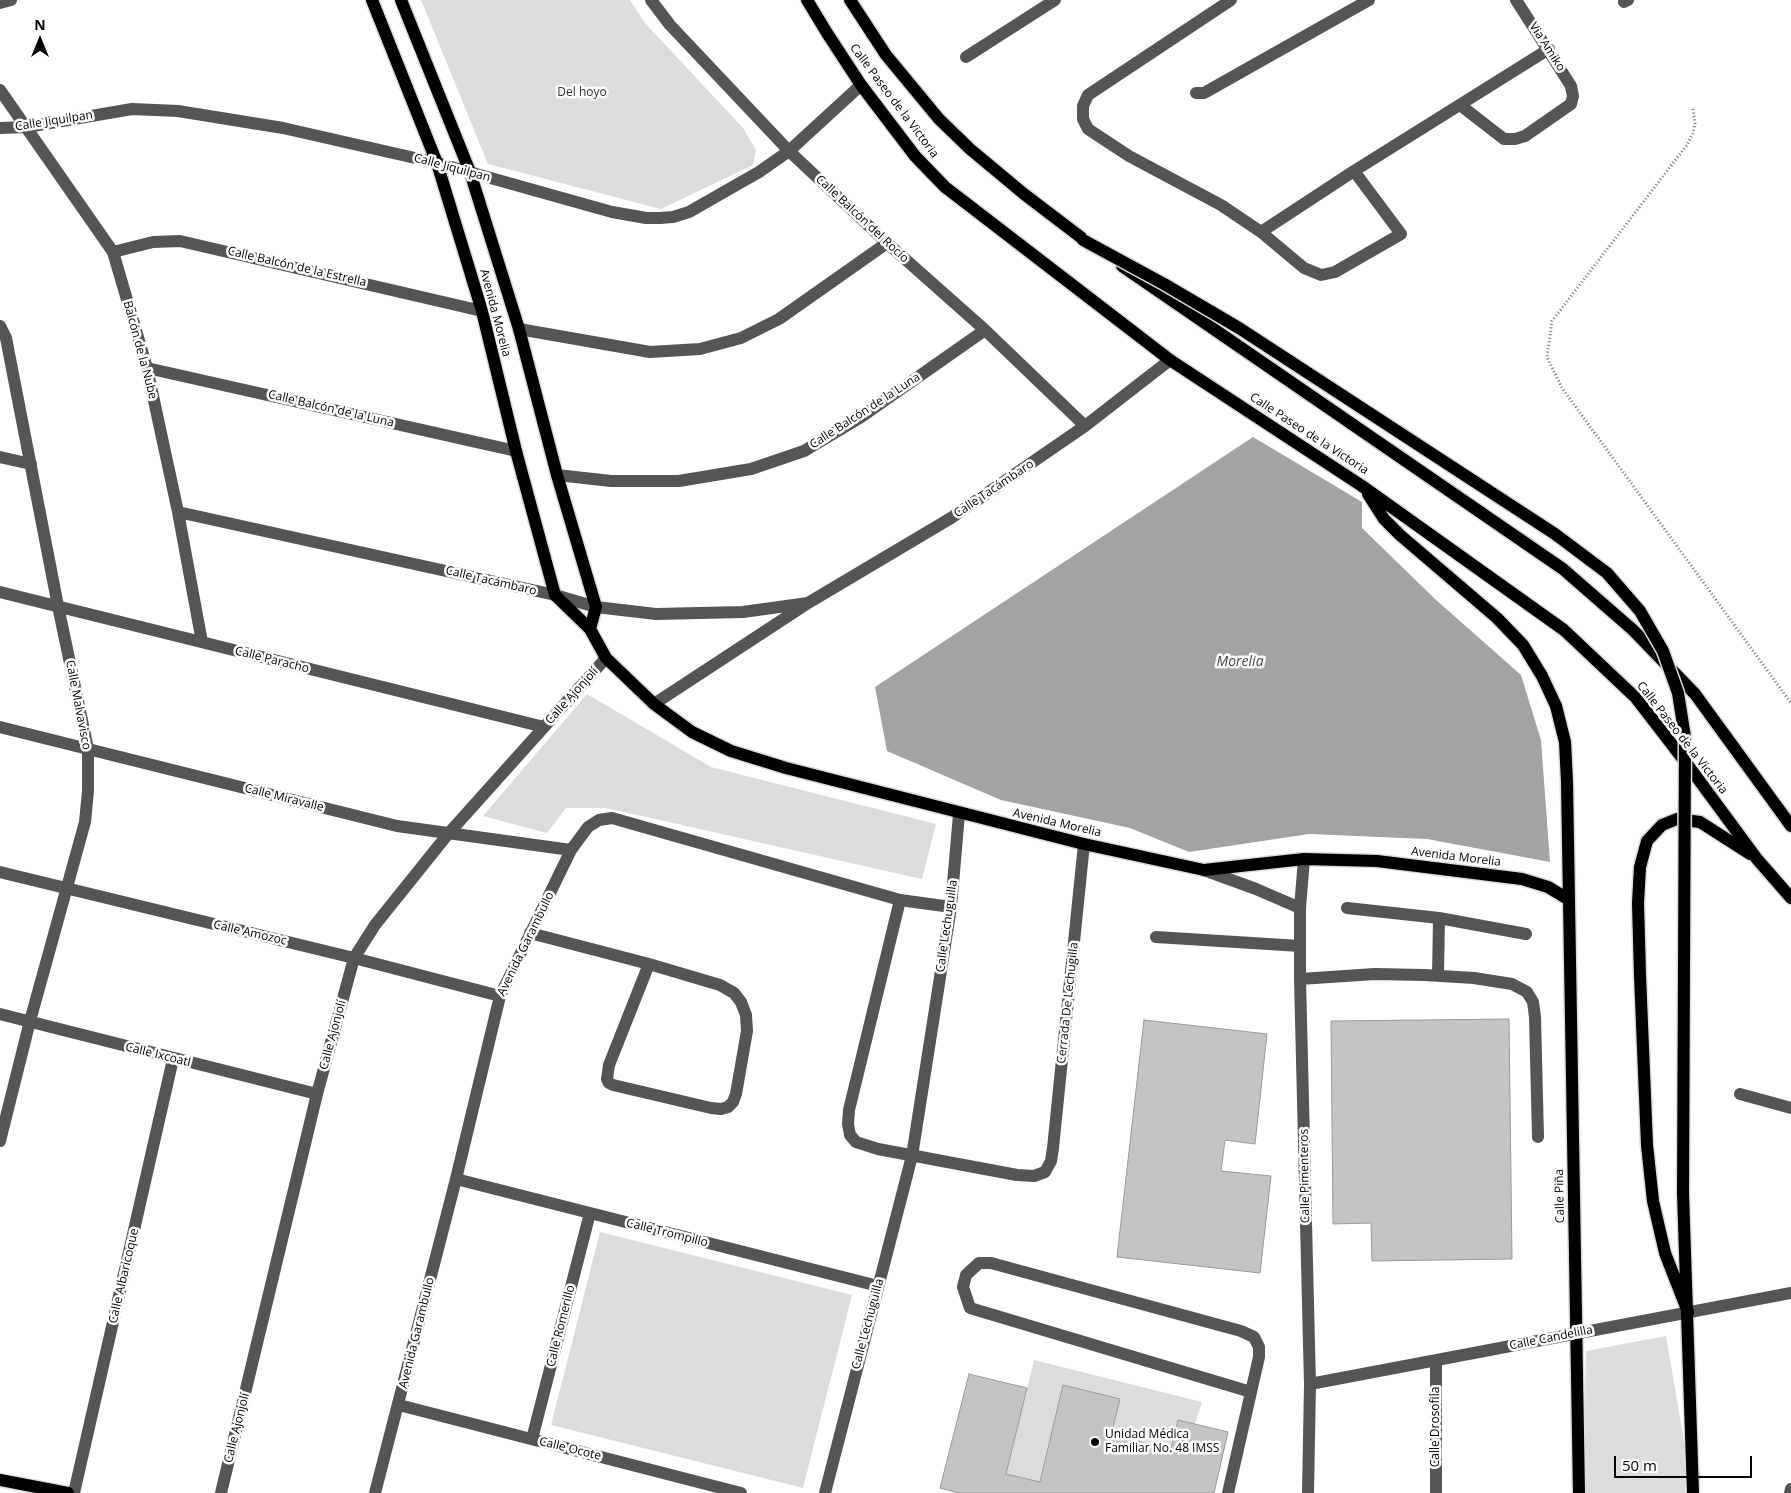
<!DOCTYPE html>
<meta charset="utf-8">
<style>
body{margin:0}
#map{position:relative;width:1791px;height:1493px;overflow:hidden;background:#fff;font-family:"Open Sans",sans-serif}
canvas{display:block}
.north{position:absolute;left:15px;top:15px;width:50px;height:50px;-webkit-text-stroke:4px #fff;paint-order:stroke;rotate:0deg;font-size:14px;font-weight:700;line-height:20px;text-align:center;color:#000}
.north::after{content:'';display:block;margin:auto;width:18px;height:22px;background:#000;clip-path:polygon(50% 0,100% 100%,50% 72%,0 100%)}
.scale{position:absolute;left:1614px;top:1456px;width:138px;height:22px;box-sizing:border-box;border:2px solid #000;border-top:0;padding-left:6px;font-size:15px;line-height:18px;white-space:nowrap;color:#000;-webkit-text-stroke:4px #fff;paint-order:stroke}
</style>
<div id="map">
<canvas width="1791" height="1493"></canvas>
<div class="north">N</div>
<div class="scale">50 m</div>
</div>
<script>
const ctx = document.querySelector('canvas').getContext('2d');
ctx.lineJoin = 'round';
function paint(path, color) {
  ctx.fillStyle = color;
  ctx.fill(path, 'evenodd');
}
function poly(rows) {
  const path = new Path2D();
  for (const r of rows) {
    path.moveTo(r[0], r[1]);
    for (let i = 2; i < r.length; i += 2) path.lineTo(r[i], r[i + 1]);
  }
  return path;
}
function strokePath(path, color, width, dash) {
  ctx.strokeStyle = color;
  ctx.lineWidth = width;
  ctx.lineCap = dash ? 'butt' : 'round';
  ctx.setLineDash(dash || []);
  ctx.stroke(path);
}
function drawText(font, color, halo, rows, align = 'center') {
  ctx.font = font + ' "Open Sans",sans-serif';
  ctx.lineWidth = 5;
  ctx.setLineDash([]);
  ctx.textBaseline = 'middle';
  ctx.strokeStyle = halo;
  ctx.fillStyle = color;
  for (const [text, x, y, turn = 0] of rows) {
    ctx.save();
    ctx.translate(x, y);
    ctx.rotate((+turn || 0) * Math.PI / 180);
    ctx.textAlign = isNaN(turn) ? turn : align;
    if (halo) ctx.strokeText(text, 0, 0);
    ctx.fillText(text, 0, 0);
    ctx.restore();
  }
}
const green = poly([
 [421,0,630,0,645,23,743,128,756,150,753,165,661,209,488,164],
 [587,694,711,767,936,824,922,879,606,808,566,808,547,833,483,816],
 [600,1232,852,1295,803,1488,551,1425],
 [1666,1336,1685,1447,1685,1493,1584,1493,1586,1351],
 [1034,1360,1202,1402,1195,1424,1168,1462,1169,1448,1111,1435,1063,1386,1040,1482,1002,1491]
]);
const water = poly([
 [1253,437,1362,502,1362,528,1435,599,1521,675,1541,740,1550,862,1427,839,1309,834,1189,852,1130,828,1001,800,887,751,875,687]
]);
const building = poly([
 [1509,1019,1512,1259,1372,1261,1371,1223,1333,1224,1331,1021,1509,1019],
 [1144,1020,1267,1034,1255,1144,1225,1140,1221,1171,1271,1176,1260,1273,1117,1257,1144,1020],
 [969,1374,1027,1388,1006,1474,1040,1482,1063,1385,1120,1399,1111,1435,1171,1449,1178,1420,1228,1432,1214,1493,959,1493,940,1488,969,1374]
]);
const path = poly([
 [1693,109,1695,123,1693,133,1687,145,1552,321,1547,357,1562,388,1791,703]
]);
const minor = poly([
 [651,0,670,25,789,151,887,243,985,330,1085,426],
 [1231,0,1088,95,1083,106,1083,119,1088,129,1129,156,1221,205,1261,232,1304,268,1321,275,1335,272,1401,234,1354,171,1261,232],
 [1624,2,1628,0],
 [0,3,11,0],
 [966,57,1055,0],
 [0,90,113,252,147,368,178,512,202,642],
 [1196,93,1204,93,1369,0],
 [1460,105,1504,139,1515,139,1525,136,1571,104,1573,96,1571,86,1516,0],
 [0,128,27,127,132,109,178,111,283,128,437,163,612,212,646,218,660,218,673,217,689,212,759,172,789,151,861,85],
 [1354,171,1549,49],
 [113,252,153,242,180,241,482,311],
 [0,326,6,338,58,606,88,749,88,791,85,822,30,1021,0,1141],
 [519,329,650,352,700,349,741,338,779,319,887,243],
 [147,368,516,451],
 [0,457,31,464],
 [557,475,611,481,679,481,751,469,804,451,861,417,985,330],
 [178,512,555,595,596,607,656,614,743,612,808,603],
 [0,592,544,727],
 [654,704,808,603,951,518,1085,426,1170,360],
 [0,727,397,826,571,850],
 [1304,859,1300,908,1300,979,1310,1384,1308,1493],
 [1204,870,1256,889,1300,908],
 [0,872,354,958,500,996],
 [900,900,849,1110,848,1124,850,1135,856,1142,878,1149,1017,1175,1034,1176,1045,1172,1051,1161,1053,1148,1084,844],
 [1347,908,1439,918,1526,934],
 [530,933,649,964,720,985,734,993,741,1002,746,1015,747,1031,736,1094,733,1102,728,1107,721,1109,711,1108,613,1085,609,1083,607,1079,609,1065,649,964],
 [1156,937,1300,946],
 [1438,976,1439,918],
 [1300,979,1375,974,1424,975,1474,978,1512,984,1527,992,1533,1002,1535,1017,1538,1137],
 [0,1014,317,1094],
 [1740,1094,1791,1108],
 [456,1179,878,1286],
 [1436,1360,1436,1493],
 [1310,1384,1791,1293],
 [399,1405,741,1493],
 [532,1439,590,1213],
 [74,1493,173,1059],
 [221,1493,317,1094,354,958,375,925,448,834,606,658],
 [375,1493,456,1179,500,996,571,850,588,827,599,820,612,818,900,900,951,907],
 [825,1493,912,1156,951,907,959,814],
 [1228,1493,1259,1357,1259,1347,1254,1337,1241,1331,991,1263,979,1263,966,1275,963,1287,970,1308,1251,1392],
 [1790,1493,1791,1489]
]);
const major = poly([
 [372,0,437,163,482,311,516,451,555,595,590,629,606,658,654,704,692,732,731,751,786,768,1084,844,1204,870,1304,859,1377,861,1522,879,1548,887,1568,899],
 [401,0,470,172,519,329,557,475,596,607,590,629],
 [807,0,827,33,861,85,915,156,945,187,1170,360,1362,486,1564,630,1636,698,1690,768,1757,859,1791,898],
 [850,0,886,55,939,119,970,149,1024,194,1091,245],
 [1122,266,1563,569,1633,630,1695,694,1791,826],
 [1368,494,1384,519,1400,535,1497,618,1523,645,1542,676,1556,706,1565,742,1567,782,1579,1493],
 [1683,1193,1693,1493],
 [1688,1312,1665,1253,1653,1201,1647,1145,1640,975,1638,903,1640,867,1647,841,1662,825,1677,819,1700,822,1750,854],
 [0,1480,68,1493]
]);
const majorBridge = poly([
 [1083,240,1164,284,1239,328,1555,534,1607,573,1640,611,1663,651,1678,693,1685,737,1683,1193]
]);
const markers = [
 [1095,1442,5,"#000"]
];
const streetNames = [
 ["Via Amiko",1547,47,57],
 ["Calle Paseo de la Victoria",894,101,53],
 ["Calle Jiquilpan",54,121,-9],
 ["Calle Jiquilpan",452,168,15],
 ["Calle Balcón del Rocío",862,219,43],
 ["Calle Balcón de la Estrella",297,267,13],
 ["Avenida Morelia",495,313,75],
 ["Balcón de la Nube",140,350,75],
 ["Calle Balcón de la Luna",331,409,13],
 ["Calle Balcón de la Luna",865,411,-33],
 ["Calle Paseo de la Victoria",1309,434,33],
 ["Calle Tacámbaro",994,489,-34],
 ["Calle Tacámbaro",491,581,13],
 ["Calle Paracho",272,660,14],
 ["Calle Ajonjolí",572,696,-48],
 ["Calle Malvavisco",78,705,79],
 ["Calle Paseo de la Victoria",1682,738,52],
 ["Calle Miravalle",284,798,14],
 ["Avenida Morelia",1057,823,13],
 ["Avenida Morelia",1456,857,7],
 ["Calle Lechuguilla",947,926,-82],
 ["Calle Amozoc",250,933,13],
 ["Avenida Garambullo",526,944,-64],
 ["Cerrada De Lechugilla",1068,1003,-84],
 ["Calle Ajonjolí",333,1035,-75],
 ["Calle Ixcoatl",158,1055,14],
 ["Calle Pimenteros",1305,1176,-91],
 ["Calle Piña",1560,1196,-91],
 ["Calle Trompillo",667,1233,14],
 ["Calle Albaricoque",124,1276,-77],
 ["Calle Lechuguilla",868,1324,-75],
 ["Calle Romerillo",561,1326,-76],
 ["Avenida Garambullo",417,1333,-76],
 ["Calle Candelilla",1551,1338,-11],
 ["Calle Drosofila",1436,1427,-90],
 ["Calle Ajonjolí",237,1428,-76],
 ["Calle Ocote",570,1449,14]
];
const parkNames = [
 ["Del hoyo",582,93]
];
const poiNames = [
 ["Unidad Médica",1105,1435],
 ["Familiar No. 48 IMSS",1105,1449]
];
const waterNames = [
 ["Morelia",1240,662]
];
paint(green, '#dcdcdc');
paint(water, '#a3a3a3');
paint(building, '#c4c4c4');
strokePath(building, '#999', 1);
strokePath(major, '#dbdbdb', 15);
strokePath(path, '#777', 3, [1, 2.5]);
strokePath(minor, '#555', 12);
strokePath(major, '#000', 12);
strokePath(majorBridge, '#dbdbdb', 15, []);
strokePath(majorBridge, '#000', 12);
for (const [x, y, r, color] of markers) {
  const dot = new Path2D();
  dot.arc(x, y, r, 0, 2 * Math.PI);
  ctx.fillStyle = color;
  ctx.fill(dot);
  strokePath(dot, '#fff', 2);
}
drawText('12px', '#000', '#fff', streetNames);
drawText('12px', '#333', '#fff', parkNames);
drawText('12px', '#000', '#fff', poiNames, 'left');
drawText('italic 14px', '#444', '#fff', waterNames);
</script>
